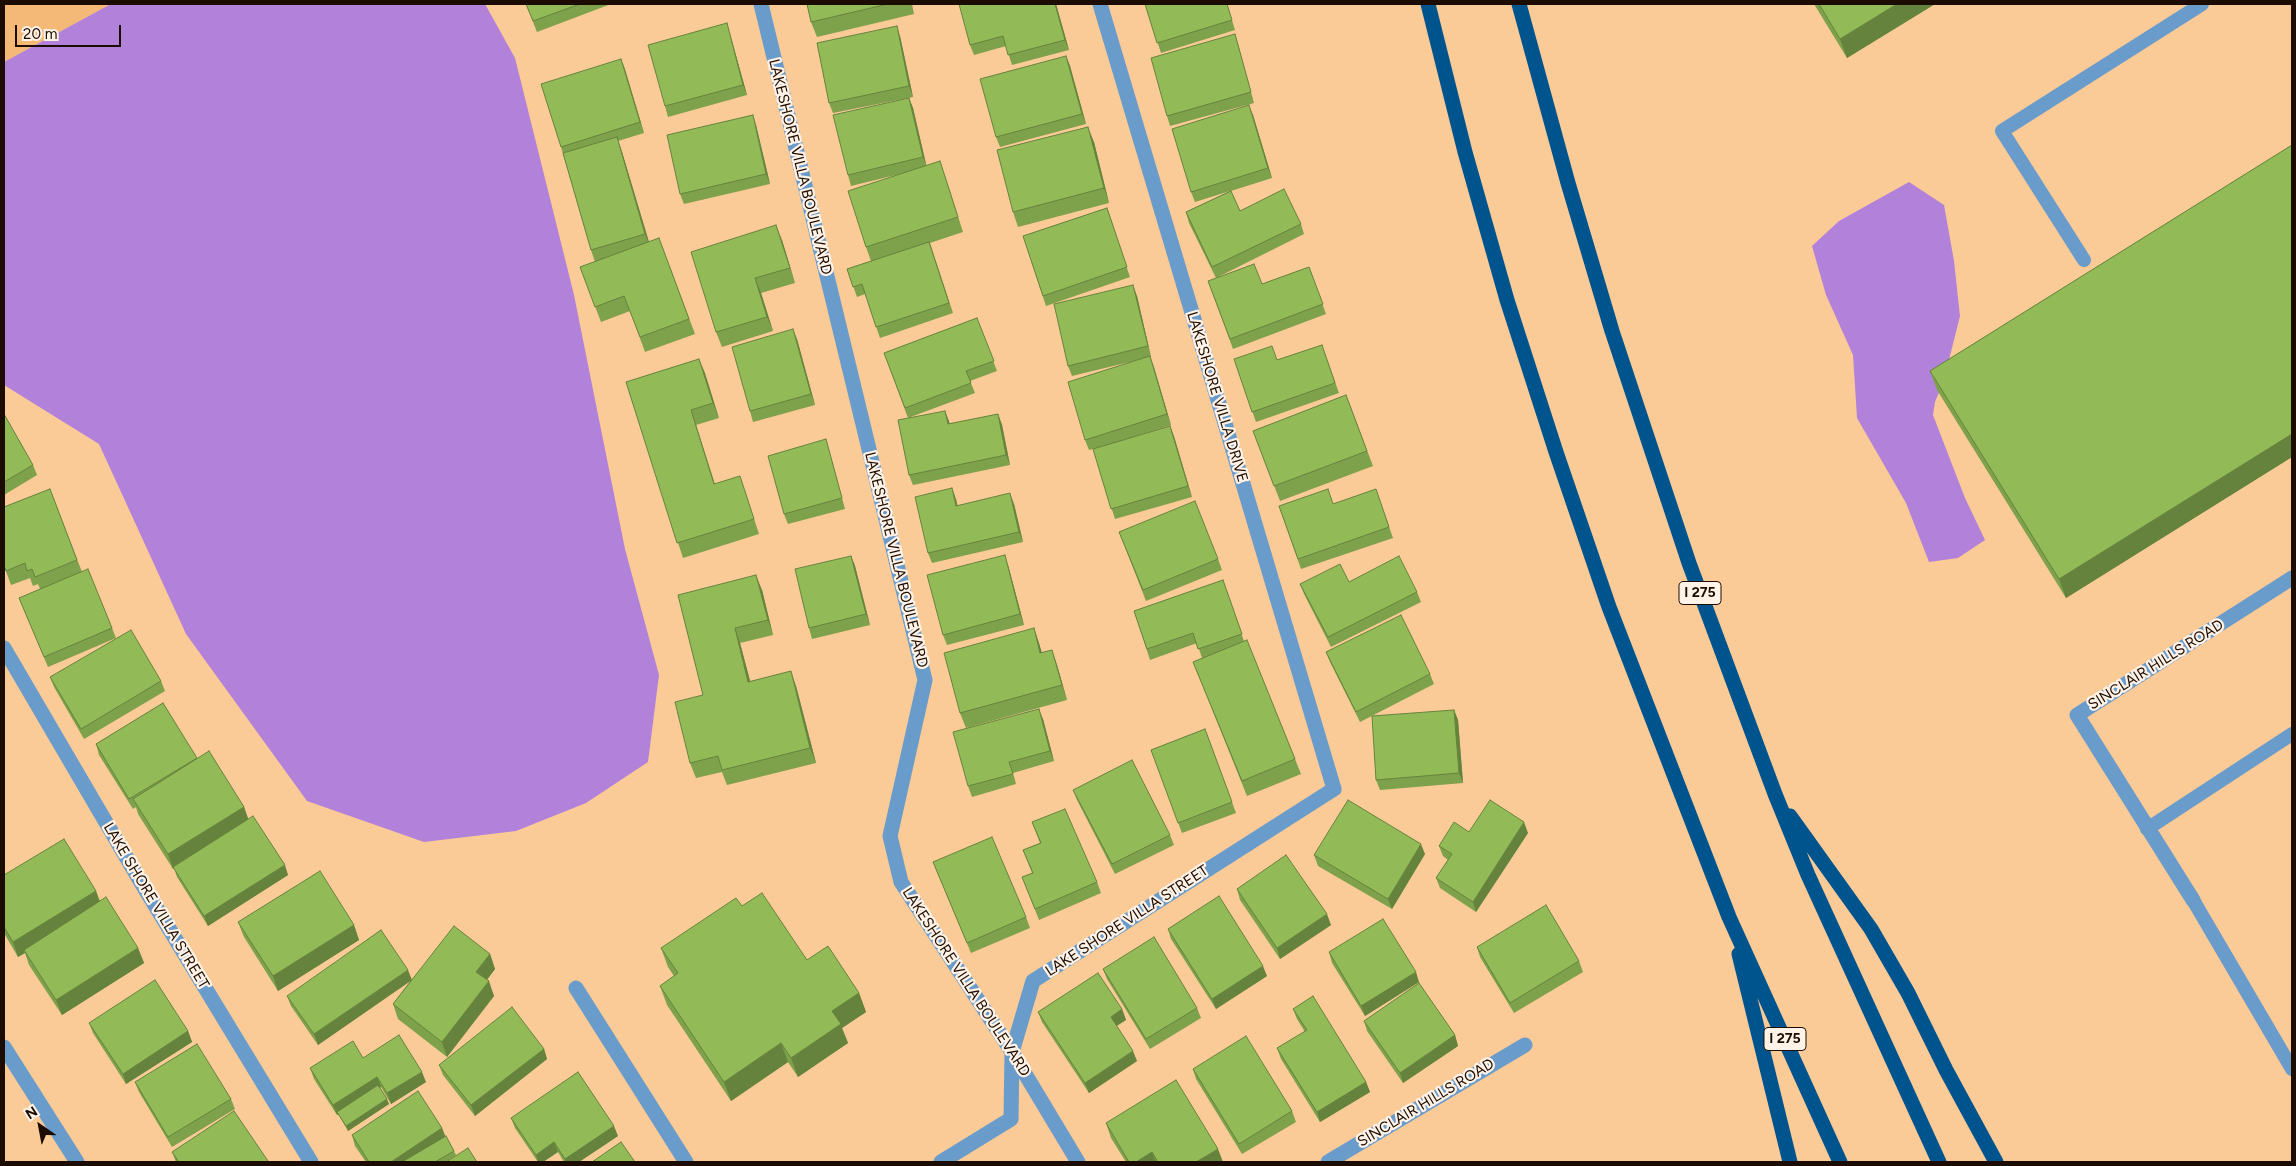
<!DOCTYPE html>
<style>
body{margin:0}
#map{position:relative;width:2296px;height:1166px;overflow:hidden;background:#faca97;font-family:Figtree,sans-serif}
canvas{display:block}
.frame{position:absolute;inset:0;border:5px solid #1c0c00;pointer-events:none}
.north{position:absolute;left:15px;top:1101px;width:50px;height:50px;-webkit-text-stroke:4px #fff2e6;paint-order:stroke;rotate:327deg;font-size:14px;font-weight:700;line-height:20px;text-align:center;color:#1c0c00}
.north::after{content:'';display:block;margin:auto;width:18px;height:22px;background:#1c0c00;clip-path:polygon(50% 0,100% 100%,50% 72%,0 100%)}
.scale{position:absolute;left:15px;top:25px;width:106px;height:22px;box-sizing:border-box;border:2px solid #1c0c00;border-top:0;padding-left:6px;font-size:15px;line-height:18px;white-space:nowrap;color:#1c0c00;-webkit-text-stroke:4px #fff2e6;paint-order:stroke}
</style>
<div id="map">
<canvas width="2296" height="1166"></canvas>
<div class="frame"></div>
<div class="north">N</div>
<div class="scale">20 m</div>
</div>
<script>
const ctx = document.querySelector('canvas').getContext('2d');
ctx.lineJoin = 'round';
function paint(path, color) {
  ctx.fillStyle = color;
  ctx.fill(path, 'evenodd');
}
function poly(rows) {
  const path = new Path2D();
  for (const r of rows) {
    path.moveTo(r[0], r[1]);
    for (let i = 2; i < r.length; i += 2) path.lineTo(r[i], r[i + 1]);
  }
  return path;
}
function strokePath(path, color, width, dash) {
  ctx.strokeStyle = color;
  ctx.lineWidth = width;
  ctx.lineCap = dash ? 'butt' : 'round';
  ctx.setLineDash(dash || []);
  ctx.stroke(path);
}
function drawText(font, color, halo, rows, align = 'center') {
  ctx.font = font + ' Figtree,sans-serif';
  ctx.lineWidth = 4.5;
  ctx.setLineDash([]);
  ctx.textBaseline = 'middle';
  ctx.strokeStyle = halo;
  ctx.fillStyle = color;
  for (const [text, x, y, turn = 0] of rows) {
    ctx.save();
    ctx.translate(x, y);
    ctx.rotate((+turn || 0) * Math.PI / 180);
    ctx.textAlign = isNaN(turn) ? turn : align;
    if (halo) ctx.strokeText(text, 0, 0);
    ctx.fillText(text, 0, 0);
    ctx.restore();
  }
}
const green = poly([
 [4,4,111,4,4,62]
]);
const water = poly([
 [111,4,485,4,515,58,574,295,625,549,659,675,648,762,586,803,516,831,424,842,307,801,186,634,99,444,4,385,4,62],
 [1909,182,1944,205,1954,261,1960,316,1944,380,1935,402,1933,415,1965,498,1985,540,1958,558,1929,562,1906,503,1857,418,1853,355,1826,295,1812,246,1839,221]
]);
const service = poly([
 [2084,260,2002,131,2202,4],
 [2147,829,2292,734],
 [2193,900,2292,1069]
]);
const minor = poly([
 [761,4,925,680,890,836,901,882,1012,1052,1078,1162],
 [4,648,142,884,311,1162],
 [2193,900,2077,715,2292,578],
 [576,988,686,1162],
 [4,1047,77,1162],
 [941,1162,1011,1119,1012,1052,1033,981,1334,789,1100,4],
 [1328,1162,1525,1045]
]);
const motorway = poly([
 [1428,4,1465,152,1507,300,1556,452,1609,607,1729,917,1840,1162],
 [1519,4,1568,183,1612,331,1689,563,1775,794,1808,875,1939,1162],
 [1790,816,1871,929,1908,993,1946,1070,1996,1162],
 [1739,954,1790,1162]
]);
const wall = poly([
 [526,4,611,4,537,32],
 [807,4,912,4,914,14,817,37,811,22],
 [961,4,1056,4,1069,50,1012,65,1006,46,974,55,970,45],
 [1145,4,1227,4,1235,30,1161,53],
 [1814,4,1935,4,1847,58],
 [727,23,730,34,747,95,668,117,665,106],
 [1235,34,1238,44,1254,103,1170,126,1167,116],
 [900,36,913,97,833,113,829,103],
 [1066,56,1070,66,1086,124,1000,147,996,137],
 [621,59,644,133,618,141,622,152,649,242,659,238,695,334,645,352,630,311,601,322,580,267,595,262,591,250,561,147],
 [909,98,913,108,926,165,945,176,963,232,930,243,953,313,880,338,865,294,857,297,847,269,871,261,866,247,900,174,851,186,848,175],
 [1253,115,1272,178,1231,191,1240,211,1301,224,1304,234,1216,278,1189,223,1186,212,1230,191,1195,202,1191,192],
 [756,125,770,184,684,204,680,194],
 [1094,142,1109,203,1018,227,1013,212],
 [2292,145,2292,457,2066,598,1937,390,1930,371],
 [1107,208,1130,277,1046,306,1023,236],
 [782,240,795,283,761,293,773,331,722,347,716,332],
 [1309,267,1326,314,1233,349,1208,281,1262,284],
 [1137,296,1151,357,1150,357,1171,425,1095,449,1170,426,1192,497,1115,519,1093,449,1089,450,1085,440,1138,360,1072,376,1068,366],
 [977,318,997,371,970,381,975,393,908,418,884,353],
 [797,339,815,405,753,422,750,411],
 [1322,345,1339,393,1256,422,1234,359,1277,360],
 [699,359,719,418,696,425,715,484,745,491,759,534,683,558,626,382],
 [1346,395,1373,466,1280,501,1253,431],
 [945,411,949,424,998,414,1002,425,1010,465,913,485,909,475],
 [4,414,33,465,37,475,4,495],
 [829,450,845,509,788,524,784,514],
 [50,489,82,572,112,628,116,638,48,667,19,598,40,589,38,584,33,586,30,578,11,585,4,566,4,507],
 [1376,489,1393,538,1301,569,1279,506,1333,504],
 [956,499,957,506,1014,504,1023,542,932,563,928,553],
 [1119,532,1218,559,1222,570,1146,601],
 [851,556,855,566,870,625,812,639,809,628],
 [1008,565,1024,625,947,645,943,635],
 [1223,580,1244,641,1295,759,1301,774,1247,796,1193,662,1202,658,1197,643,1150,660,1134,611],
 [1300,584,1417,592,1421,602,1331,647,1304,594],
 [762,590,773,635,740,643,750,681,796,686,816,763,727,785,722,772,696,778,690,763,703,695,678,595],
 [1034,628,1042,653,1052,650,1057,665,1067,700,966,728,960,713],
 [1326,652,1430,674,1434,684,1360,722,1330,662],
 [50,677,161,681,165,691,84,739,54,687],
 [163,703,197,759,244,807,248,819,288,875,208,926,177,877,174,868,173,869,138,814,136,807,133,809,99,755,96,744],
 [1454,710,1458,720,1463,783,1380,790,1376,780],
 [1043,719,1054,761,1013,773,1016,784,972,797,968,786],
 [1205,729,1236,813,1182,833,1151,750],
 [1073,790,1170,835,1174,845,1115,874,1077,800],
 [1032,822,1097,882,1101,893,1039,920,1022,877,1032,873,1023,850,1040,843],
 [1469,832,1528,833,1476,912,1440,888,1436,878,1448,860,1443,856,1439,846],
 [1425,854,1392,909,1318,866,1314,855],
 [933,862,1026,917,1030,928,971,953],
 [4,875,96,891,100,901,138,948,144,963,62,1015,29,965,25,953,18,957,4,933],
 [1237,889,1331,925,1280,959,1240,900],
 [742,906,807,960,859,993,866,1012,842,1028,848,1043,798,1077,788,1062,731,1101,667,1005,660,986,674,976,668,967,661,948],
 [238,922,354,925,359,940,278,991,244,937],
 [1168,929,1267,976,1216,1009,1171,939],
 [1477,947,1579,961,1583,972,1514,1013,1480,957],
 [1329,952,1419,982,1365,1016,1332,963],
 [490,954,495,969,487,980,494,996,447,1057,398,1019,393,1004,411,980,318,1045,291,1006,287,996,412,980],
 [1103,969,1197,1008,1201,1018,1150,1049,1107,979],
 [1122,1009,1126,1020,1117,1026,1137,1061,1089,1093,1042,1022,1038,1012],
 [1293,1009,1366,1082,1370,1092,1320,1122,1281,1059,1277,1048,1305,1032,1297,1019],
 [1364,1021,1455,1035,1458,1046,1403,1083,1367,1031],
 [89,1023,188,1031,192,1042,126,1084,93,1033],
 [544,1049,547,1059,475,1116,443,1075,439,1065],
 [363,1058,426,1082,391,1104,381,1087,380,1088,389,1104,348,1131,338,1114,337,1115,314,1079,310,1068],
 [1193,1069,1292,1111,1296,1122,1242,1154,1196,1079],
 [135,1082,231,1099,235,1109,172,1147,139,1092],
 [511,1118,618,1136,579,1162,564,1162,558,1152,543,1162,538,1162,515,1128],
 [1106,1123,1223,1162,1126,1162,1111,1138],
 [442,1128,445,1136,454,1151,456,1155,446,1162,366,1162,355,1146,352,1135],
 [172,1152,268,1162,176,1162]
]);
const shadedWall = poly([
 [1055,4,1056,4,1069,50,1065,40],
 [1897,4,1935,4,1847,58,1840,39],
 [727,23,730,34,747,95,743,85],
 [897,26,900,36,913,97,909,86],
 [1066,56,1070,66,1086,124,1082,114],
 [621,59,625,69,644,133,640,122],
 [909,98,913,108,927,168,923,157],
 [1249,105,1253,115,1272,178,1268,168],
 [753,115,756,125,770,184,766,174],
 [1088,127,1094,142,1109,203,1104,188],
 [617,137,622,152,651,249,645,234],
 [776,225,782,240,795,283,790,268],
 [755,278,761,293,773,331,767,317],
 [1133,285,1137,296,1151,357,1148,346],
 [793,329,797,339,815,405,811,394],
 [1150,356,1154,367,1171,425,1167,414],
 [699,359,705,373,719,418,713,403],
 [691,410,696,425,719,499,714,484],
 [945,411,949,421,952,435,948,424],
 [998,414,1002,425,1010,465,1006,455],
 [1170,426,1174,436,1192,497,1188,486],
 [2292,434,2292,457,2066,598,2059,579],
 [952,488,956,499,960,516,956,506],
 [1010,493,1014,504,1023,542,1019,532],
 [1005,555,1008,565,1024,625,1020,614],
 [851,556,855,566,870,625,866,614],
 [756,575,762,590,773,635,768,620],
 [735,628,740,643,754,696,748,682],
 [1034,628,1039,643,1046,668,1040,653],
 [1052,650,1057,665,1067,700,1062,685],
 [791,671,796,686,816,763,810,748],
 [1039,709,1043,719,1054,761,1050,751],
 [1454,710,1458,720,1463,783,1459,773],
 [244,807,249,821,173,869,168,854],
 [1524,822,1528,833,1476,912,1473,902],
 [1421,844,1425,854,1392,909,1388,899],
 [285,865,288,875,208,926,204,916],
 [96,891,101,906,24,950,25,953,18,957,13,942],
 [1327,914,1331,925,1280,959,1277,948],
 [354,925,359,940,278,991,273,976],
 [138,948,144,963,62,1015,56,1000],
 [490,954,495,969,482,986,476,972],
 [1263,966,1267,976,1216,1009,1212,999],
 [408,970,412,980,318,1045,314,1034],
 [1416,972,1419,982,1365,1016,1361,1006],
 [489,981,494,996,447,1057,442,1042],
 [859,993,866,1012,842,1028,848,1043,798,1077,791,1058,832,1011],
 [1122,1009,1126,1020,1114,1027,1111,1017],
 [188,1031,192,1042,126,1084,123,1074],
 [1455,1035,1458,1046,1403,1083,1400,1073],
 [781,1043,788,1062,731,1101,724,1082],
 [544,1049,547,1059,475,1116,471,1105],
 [1133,1051,1137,1061,1089,1093,1085,1083],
 [422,1072,426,1082,391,1104,387,1093],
 [377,1077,381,1087,339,1114,337,1112,338,1114,337,1115,333,1105],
 [1366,1082,1370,1092,1320,1122,1317,1112],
 [387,1099,389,1104,348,1131,346,1126],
 [614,1126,618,1136,579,1162,566,1162,565,1159],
 [442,1128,446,1138,410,1162,391,1162],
 [554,1142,558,1152,543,1162,538,1162,536,1155],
 [1218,1149,1223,1162,1196,1162],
 [1152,1152,1156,1162,1136,1162]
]);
const building = poly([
 [526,4,580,4,533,21,526,4],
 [807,4,888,4,811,22,807,4],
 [959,4,1055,4,1065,40,1008,55,1003,36,970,45,959,4],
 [1145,4,1227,4,1232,20,1157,43,1145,4],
 [1819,4,1897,4,1840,39,1819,4],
 [727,23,743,85,665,106,648,45,727,23],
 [897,26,909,86,829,103,817,43,897,26],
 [1235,34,1251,92,1167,116,1151,58,1235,34],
 [1066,56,1082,114,996,137,980,79,1066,56],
 [621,59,640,122,561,147,541,84,621,59],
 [909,98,923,157,848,175,833,115,909,98],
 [1249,105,1268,168,1191,192,1172,129,1249,105],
 [753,115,766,174,680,194,667,135,753,115],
 [1088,127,1104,188,1013,212,997,150,1088,127],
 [617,137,645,234,591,250,563,153,617,137],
 [2292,145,2292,434,2059,579,1930,371,2292,145],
 [940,161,958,217,866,247,848,191,940,161],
 [1284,189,1301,224,1212,267,1186,212,1231,191,1240,211,1284,189],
 [1107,208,1127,267,1043,296,1023,236,1107,208],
 [776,225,790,268,755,278,767,317,716,332,691,252,776,225],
 [659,238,689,319,640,337,624,296,595,307,580,267,659,238],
 [929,242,949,303,876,327,862,284,853,287,847,269,929,242],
 [1254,264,1262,284,1309,267,1323,304,1230,339,1208,281,1254,264],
 [1133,285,1148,346,1068,366,1054,304,1133,285],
 [977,318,994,361,966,371,971,383,905,408,884,353,977,318],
 [793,329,811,394,750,411,732,347,793,329],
 [1322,345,1335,383,1252,412,1234,359,1272,346,1277,360,1322,345],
 [1150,356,1167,414,1085,440,1068,382,1150,356],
 [699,359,713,403,691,410,714,484,740,476,754,519,677,543,626,382,699,359],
 [1346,395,1367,451,1274,486,1253,431,1346,395],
 [945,411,948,424,998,414,1006,455,909,475,898,420,945,411],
 [4,414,33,465,4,482,4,414],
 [1170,426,1188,486,1111,509,1093,449,1170,426],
 [826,439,842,498,784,514,768,456,826,439],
 [952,488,956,506,1010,493,1019,532,928,553,915,497,952,488],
 [50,489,77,560,35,577,32,569,27,571,25,563,6,571,4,565,4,507,50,489],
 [1328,489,1333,504,1376,489,1389,527,1298,559,1279,506,1328,489],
 [1195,501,1218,559,1143,590,1119,532,1195,501],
 [1005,555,1020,614,943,635,927,575,1005,555],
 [851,556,866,614,809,628,795,569,851,556],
 [1399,556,1417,592,1328,637,1300,584,1340,564,1349,582,1399,556],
 [88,569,112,628,44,657,19,598,88,569],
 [756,575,768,620,735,628,748,682,791,671,810,748,722,770,718,756,690,763,675,702,703,695,678,595,756,575],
 [1223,580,1242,634,1198,649,1193,633,1147,649,1134,611,1223,580],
 [1401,615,1430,674,1356,712,1326,652,1401,615],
 [1034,628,1040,653,1052,650,1062,685,960,713,944,653,1034,628],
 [131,630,161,681,81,729,50,677,131,630],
 [1247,640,1295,759,1242,781,1193,662,1247,640],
 [163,703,197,758,129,799,96,744,163,703],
 [1039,709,1050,751,1009,762,1013,774,968,786,953,732,1039,709],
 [1454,710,1459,773,1376,780,1372,716,1454,710],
 [1205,729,1232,802,1178,823,1151,750,1205,729],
 [209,751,244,807,168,854,133,799,209,751],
 [1132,760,1170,835,1112,864,1073,790,1132,760],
 [1348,800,1421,844,1388,899,1314,855,1348,800],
 [1490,800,1524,822,1473,902,1436,878,1452,854,1439,846,1454,822,1469,832,1490,800],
 [1065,809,1097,882,1035,909,1022,877,1033,873,1023,850,1041,843,1032,822,1065,809],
 [253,816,285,865,204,916,173,867,253,816],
 [992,837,1026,917,967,943,933,862,992,837],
 [64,839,96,891,13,942,4,927,4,875,64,839],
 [1286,855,1327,914,1277,948,1237,889,1286,855],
 [320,871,354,925,273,976,238,922,320,871],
 [762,893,807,960,828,946,859,993,832,1011,841,1024,791,1058,781,1043,724,1082,660,986,678,973,661,948,736,898,742,906,762,893],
 [1219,896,1263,966,1212,999,1168,929,1219,896],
 [106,897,138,948,56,1000,24,950,106,897],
 [1546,905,1579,961,1510,1003,1477,947,1546,905],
 [1383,919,1416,972,1361,1006,1329,952,1383,919],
 [454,926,490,954,476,972,489,981,442,1042,393,1004,454,926],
 [381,930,408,970,314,1034,287,996,381,930],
 [1154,937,1197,1008,1146,1039,1103,969,1154,937],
 [1098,973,1122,1009,1111,1017,1133,1051,1085,1083,1038,1012,1098,973],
 [155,980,188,1031,123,1074,89,1023,155,980],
 [1419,983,1455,1035,1400,1073,1364,1021,1419,983],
 [1313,996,1366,1082,1317,1112,1277,1048,1307,1030,1293,1009,1313,996],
 [512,1007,544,1049,471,1105,439,1065,512,1007],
 [399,1035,422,1072,387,1093,377,1077,333,1105,310,1068,353,1041,363,1058,399,1035],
 [1246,1036,1292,1111,1239,1144,1193,1069,1246,1036],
 [197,1044,231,1099,168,1137,135,1082,197,1044],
 [578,1072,614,1126,565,1159,554,1142,536,1155,511,1118,578,1072],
 [1176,1080,1218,1149,1196,1162,1158,1162,1152,1152,1136,1162,1129,1162,1106,1123,1176,1080],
 [378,1085,387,1099,346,1126,337,1112,378,1085],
 [418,1091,442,1128,391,1162,369,1162,352,1135,418,1091],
 [234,1111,268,1161,266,1162,179,1162,172,1152,234,1111],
 [446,1136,454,1151,435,1162,402,1162,446,1136],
 [621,1142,635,1162,592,1162,621,1142],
 [468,1148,477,1162,446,1162,468,1148]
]);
const shields = [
 [1700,593,42],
 [1785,1039,42]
];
const shieldNames = [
 ["I 275",1700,593],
 ["I 275",1785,1039]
];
const streetNames = [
 ["LAKESHORE VILLA BOULEVARD",800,167,76],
 ["LAKESHORE VILLA DRIVE",1217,397,73],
 ["LAKESHORE VILLA BOULEVARD",896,560,76],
 ["SINCLAIR HILLS ROAD",2156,665,-32],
 ["LAKE SHORE VILLA STREET",156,906,59],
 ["LAKE SHORE VILLA STREET",1127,921,-33],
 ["LAKESHORE VILLA BOULEVARD",966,982,57],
 ["SINCLAIR HILLS ROAD",1426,1103,-31]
];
paint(green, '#f4b877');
paint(water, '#b282db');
strokePath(service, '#699bcb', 14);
strokePath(minor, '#699bcb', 15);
strokePath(motorway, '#00548e', 15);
paint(wall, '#7ea14b');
paint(shadedWall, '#66833d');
paint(building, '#92bb57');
strokePath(building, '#66833d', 1);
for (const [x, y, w] of shields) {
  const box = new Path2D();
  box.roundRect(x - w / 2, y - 11.5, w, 23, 4);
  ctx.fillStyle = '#fff2e6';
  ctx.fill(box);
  strokePath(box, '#1c0c00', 1);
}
drawText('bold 14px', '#1c0c00', null, shieldNames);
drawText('15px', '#1c0c00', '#fff2e6', streetNames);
</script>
